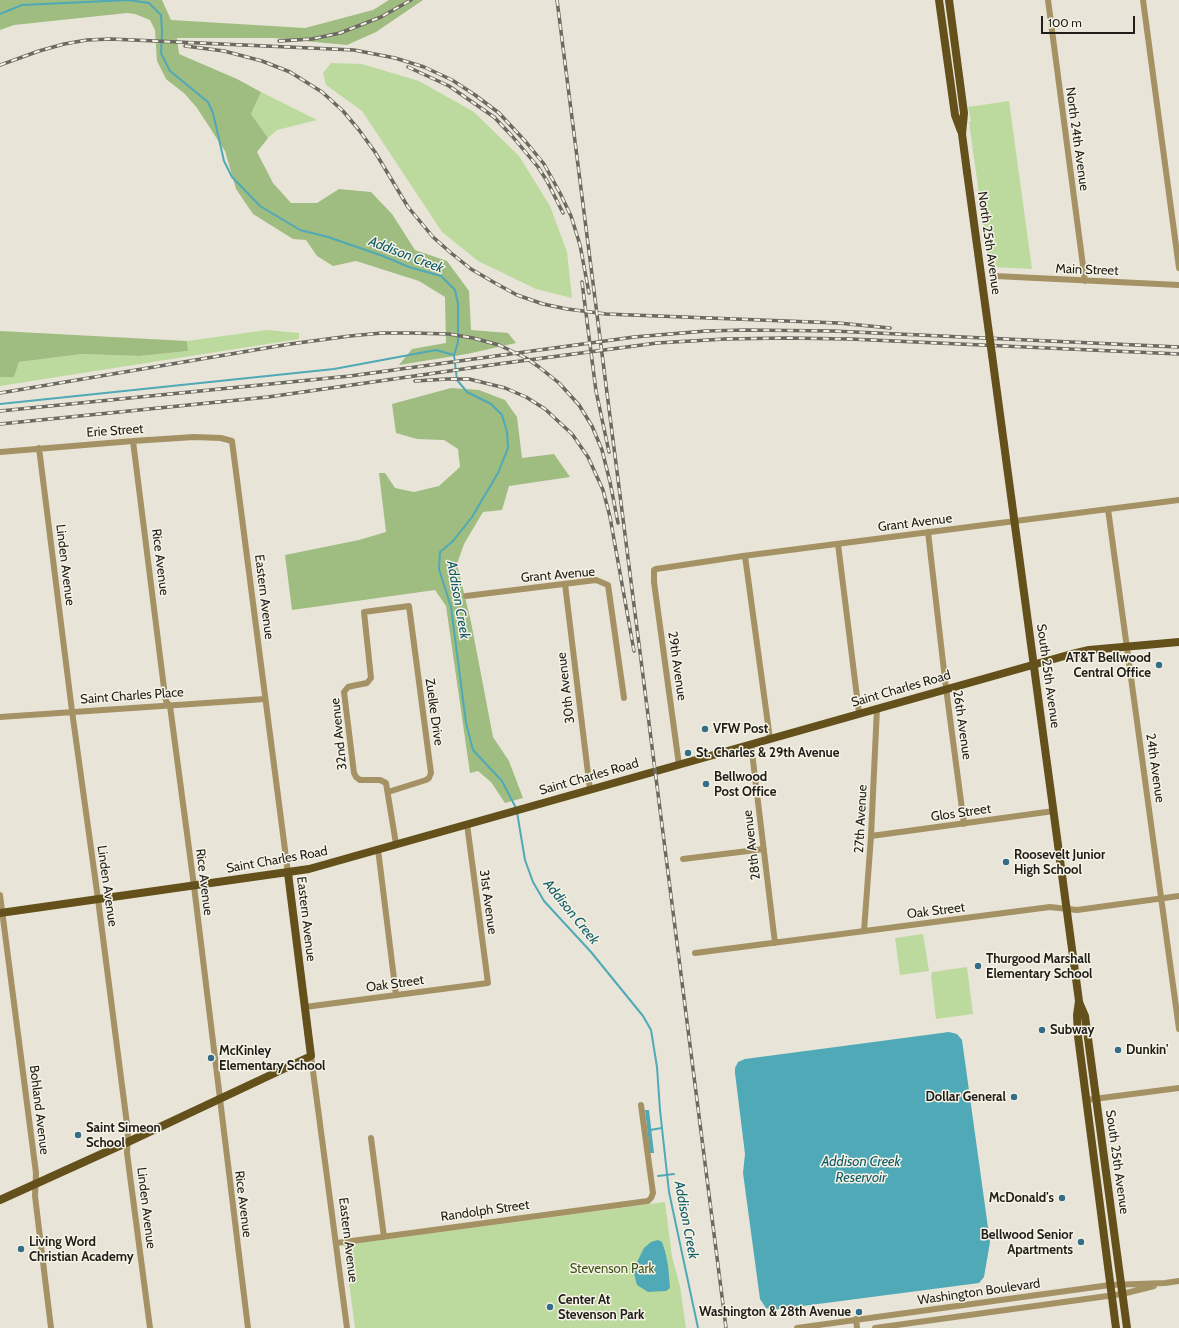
<!DOCTYPE html>
<style>
body{margin:0}
#map{position:relative;width:1179px;height:1328px;overflow:hidden;background:#e8e5d8;font-family:Cabin,sans-serif}
canvas{display:block}
.scale{position:absolute;left:1041px;top:16px;width:94px;height:18px;box-sizing:border-box;border:2px solid #1f1e19;border-top:0;padding-left:5px;font-size:12px;line-height:14px;white-space:nowrap;color:#1f1e19;-webkit-text-stroke:3px #f6f2e6;paint-order:stroke}
</style>
<div id="map">
<canvas width="1179" height="1328"></canvas>
<div class="scale">100 m</div>
</div>
<script>
const ctx = document.querySelector('canvas').getContext('2d');
ctx.lineJoin = 'round';
function paint(path, color) {
  ctx.fillStyle = color;
  ctx.fill(path, 'evenodd');
}
function poly(rows) {
  const path = new Path2D();
  for (const r of rows) {
    path.moveTo(r[0], r[1]);
    for (let i = 2; i < r.length; i += 2) path.lineTo(r[i], r[i + 1]);
  }
  return path;
}
function strokePath(path, color, width, dash) {
  ctx.strokeStyle = color;
  ctx.lineWidth = width;
  ctx.lineCap = dash ? 'butt' : 'round';
  ctx.setLineDash(dash || []);
  ctx.stroke(path);
}
function drawText(font, color, halo, rows, align = 'center') {
  ctx.font = font + ' Cabin,sans-serif';
  ctx.lineWidth = 3;
  ctx.setLineDash([]);
  ctx.textBaseline = 'middle';
  ctx.strokeStyle = halo;
  ctx.fillStyle = color;
  for (const [text, x, y, turn = 0] of rows) {
    ctx.save();
    ctx.translate(x, y);
    ctx.rotate((+turn || 0) * Math.PI / 180);
    ctx.textAlign = isNaN(turn) ? turn : align;
    if (halo) ctx.strokeText(text, 0, 0);
    ctx.fillText(text, 0, 0);
    ctx.restore();
  }
}
const green = poly([
 [331,63,362,64,419,81,474,112,519,156,550,206,567,252,572,298,536,289,478,261,442,232,362,111,326,85,323,73],
 [261,92,317,120,277,130,268,138,251,114],
 [1009,101,1032,269,992,267,988,259,969,122,971,121,968,107],
 [267,330,299,333,299,339,0,386,0,377,14,377,19,362,82,354,141,356,188,351,187,341],
 [923,934,929,971,900,975,895,938],
 [967,967,973,1014,936,1019,931,975,932,975,932,972],
 [665,1202,672,1257,680,1286,686,1328,355,1328,344,1245]
]);
const forest = poly([
 [0,0,162,0,171,20,305,28,373,10,389,0,423,0,376,32,347,45,273,38,177,38,179,54,237,79,261,92,251,114,268,138,257,152,273,183,291,203,317,203,339,189,371,192,392,214,415,250,447,261,469,291,471,330,508,333,516,343,467,354,399,365,412,349,446,343,445,297,419,281,356,261,333,266,317,256,306,240,293,239,253,214,236,189,225,151,197,108,185,94,166,79,157,61,155,30,150,20,135,14,127,13,14,25,0,30],
 [0,331,187,341,188,351,140,356,82,354,19,362,14,377,0,377],
 [451,388,479,390,505,400,517,417,522,458,554,454,570,477,509,486,502,510,483,512,464,544,457,564,471,622,493,737,509,761,523,798,505,803,491,782,478,771,470,773,446,606,435,590,292,610,285,555,359,540,386,532,379,473,385,473,395,488,414,492,439,486,460,467,458,449,444,440,417,439,396,433,392,404]
]);
const water = poly([
 [949,1032,957,1034,962,1040,990,1242,984,1277,979,1283,772,1310,766,1308,760,1299,743,1173,745,1154,735,1073,735,1068,738,1062,745,1059],
 [645,1110,649,1110,654,1153,650,1153],
 [658,1240,662,1242,665,1251,668,1265,670,1288,666,1291,648,1292,637,1285,634,1274,636,1264,644,1248,651,1242]
]);
const stream = poly([
 [128,0,149,3,161,15,162,32,161,53,170,71,208,102,213,113,224,161,232,177,260,206,300,230,328,237,383,256,409,267,441,276,455,290,458,304,458,342,454,355,457,380,467,392,491,404,502,415,507,432,508,448,498,473,472,517,453,541,440,552,439,569,451,607,466,723,473,750,502,781,516,808],
 [0,14,22,5,128,0],
 [0,404,334,369,436,350,454,355],
 [517,812,525,860,533,882,544,901,591,952,643,1016,651,1030,657,1067,660,1110,669,1192,698,1328],
 [650,1130,662,1128],
 [658,1176,674,1174]
]);
const minor = poly([
 [1048,0,1085,281],
 [1143,0,1179,268],
 [995,276,1179,285],
 [133,441,165,696,166,701,170,706,194,886,248,1328],
 [39,448,72,711,98,899,128,1132,127,1153,150,1328],
 [0,452,133,441,194,437,221,438,232,441,288,873],
 [1108,509,1179,1029],
 [928,532,946,688,964,824],
 [838,544,859,713],
 [745,556,770,739],
 [565,584,590,790],
 [466,596,596,580,608,585,624,698],
 [0,717,265,699],
 [751,744,775,943],
 [679,765,654,582,654,570,656,569,743,556,1179,500],
 [388,792,426,780,429,778,431,773,409,606,364,612,371,678,367,683,352,686,348,687,344,692,354,773,356,777,360,780,380,780,386,783,396,844],
 [871,836,1054,811],
 [378,849,396,995],
 [683,859,764,849],
 [0,895,36,1173,35,1196,51,1328],
 [864,931,871,836,877,708],
 [695,953,1050,907,1077,910,1179,896],
 [305,1007,488,983,467,824],
 [311,1056,347,1328],
 [1086,1100,1179,1088],
 [371,1138,384,1237],
 [337,1243,648,1201,651,1198,653,1193,641,1105],
 [856,1319,857,1328],
 [797,1328,1110,1285,1165,1283,1179,1281],
 [875,1328,1122,1294,1154,1286]
]);
const major = poly([
 [939,0,955,115,961,131],
 [949,0,964,113,962,134,967,172],
 [992,355,1079,1001,1077,1015,1078,1036,1116,1328],
 [0,913,309,869,1068,655,1089,650,1179,642],
 [1079,1002,1085,1016,1127,1328],
 [0,1200,128,1142,311,1056,288,873]
]);
const rail = poly([
 [557,0,726,1328],
 [279,41,312,39,340,33,381,17,411,0],
 [185,46,224,51,262,61,290,72,322,92,343,111,359,130,375,152,408,207,433,237,451,253,471,269,495,283,517,295,543,304,567,309,606,314,838,323,890,328],
 [0,65,39,51,64,44,87,40,111,39,354,50,395,58,424,67,452,80,475,95,499,113,526,142,544,164,560,193,571,216,580,245,589,293],
 [408,67,449,86,494,117,512,136,538,167,547,181,563,213],
 [582,282,596,391,609,452],
 [415,381,447,379,469,379,505,388,526,397,545,409,572,434,588,457,603,490,610,517,634,651],
 [0,393,290,344,350,336,382,333,412,333,449,334,473,338,499,345,526,358,539,367,559,383,579,405,592,426,602,450,610,482,618,523],
 [0,411,350,376,634,337,706,331,745,330,833,331,1179,347],
 [0,424,268,397,498,364,657,343,725,339,786,338,850,339,1179,354]
]);
const majorBridge = poly([
 [967,172,992,355]
]);
const markers = [
 [1159,665,4,"#346e86"],
 [705,729,4,"#346e86"],
 [688,753,4,"#346e86"],
 [706,784,4,"#346e86"],
 [1006,862,4,"#346e86"],
 [978,966,4,"#346e86"],
 [1042,1030,4,"#346e86"],
 [1118,1050,4,"#346e86"],
 [211,1058,4,"#346e86"],
 [1014,1097,4,"#346e86"],
 [78,1135,4,"#346e86"],
 [1062,1198,4,"#346e86"],
 [1081,1242,4,"#346e86"],
 [21,1249,4,"#346e86"],
 [550,1307,4,"#346e86"],
 [859,1312,4,"#346e86"]
];
const streetNames = [
 ["North 24th Avenue",1077,139,82],
 ["North 25th Avenue",989,243,82],
 ["Main Street",1087,270,2],
 ["Erie Street",115,431,-4],
 ["Grant Avenue",915,523,-7],
 ["Rice Avenue",160,562,83],
 ["Linden Avenue",65,565,83],
 ["Grant Avenue",558,575,-5],
 ["Eastern Avenue",264,597,83],
 ["29th Avenue",677,666,82],
 ["South 25th Avenue",1048,676,82],
 ["30th Avenue",566,688,-97],
 ["Saint Charles Road",901,689,-16],
 ["Saint Charles Place",132,696,-4],
 ["Zuelke Drive",434,712,82],
 ["26th Avenue",962,725,82],
 ["32nd Avenue",339,734,-96],
 ["24th Avenue",1155,768,82],
 ["Saint Charles Road",589,777,-16],
 ["Glos Street",961,813,-8],
 ["27th Avenue",861,819,-87],
 ["28th Avenue",752,845,-97],
 ["Saint Charles Road",277,860,-10],
 ["Rice Avenue",204,882,83],
 ["Linden Avenue",107,886,82],
 ["31st Avenue",488,902,82],
 ["Oak Street",936,911,-7],
 ["Eastern Avenue",306,919,83],
 ["Oak Street",395,984,-8],
 ["Bohland Avenue",39,1110,83],
 ["South 25th Avenue",1117,1162,82],
 ["Rice Avenue",243,1204,83],
 ["Linden Avenue",146,1208,83],
 ["Randolph Street",485,1211,-8],
 ["Eastern Avenue",348,1240,83],
 ["Washington Boulevard",979,1292,-8]
];
const poiNames = [
 ["AT&T Bellwood",1151,658,"right"],
 ["Central Office",1151,673,"right"],
 ["VFW Post",713,729],
 ["St. Charles & 29th Avenue",696,753],
 ["Bellwood",714,777],
 ["Post Office",714,792],
 ["Roosevelt Junior",1014,855],
 ["High School",1014,870],
 ["Thurgood Marshall",986,959],
 ["Elementary School",986,974],
 ["Subway",1050,1030],
 ["Dunkin'",1126,1050],
 ["McKinley",219,1051],
 ["Elementary School",219,1066],
 ["Dollar General",1006,1097,"right"],
 ["Saint Simeon",86,1128],
 ["School",86,1143],
 ["McDonald's",1054,1198,"right"],
 ["Bellwood Senior",1073,1235,"right"],
 ["Apartments",1073,1250,"right"],
 ["Living Word",29,1242],
 ["Christian Academy",29,1257],
 ["Center At",558,1300],
 ["Stevenson Park",558,1315],
 ["Washington & 28th Avenue",851,1312,"right"]
];
const parkNames = [
 ["Stevenson Park",612,1269]
];
const waterNames = [
 ["Addison Creek",406,255,21],
 ["Addison Creek",458,600,80],
 ["Addison Creek",571,912,51],
 ["Addison Creek",861,1162],
 ["Reservoir",861,1178],
 ["Addison Creek",686,1220,79]
];
paint(green, '#bcda9e');
paint(forest, '#9fbc81');
paint(water, '#4fa9b6');
strokePath(stream, '#4fa9b6', 2);
strokePath(minor, '#a59264', 6);
strokePath(major, '#63501a', 8);
strokePath(rail, '#6b6961', 3.5);
strokePath(rail, '#f6f2e6', 2, [6]);
strokePath(majorBridge, '#63501a', 8);
for (const [x, y, r, color] of markers) {
  const dot = new Path2D();
  dot.arc(x, y, r, 0, 2 * Math.PI);
  ctx.fillStyle = color;
  ctx.fill(dot);
  strokePath(dot, '#f6f2e6', 1.5);
}
drawText('13px', '#1f1e19', '#f6f2e6', streetNames);
drawText('bold 13px', '#1f1e19', '#f6f2e6', poiNames, 'left');
drawText('13px', '#3c5618', '#f6f2e6', parkNames);
drawText('italic 14px', '#0f5c66', '#f6f2e6', waterNames);
</script>
